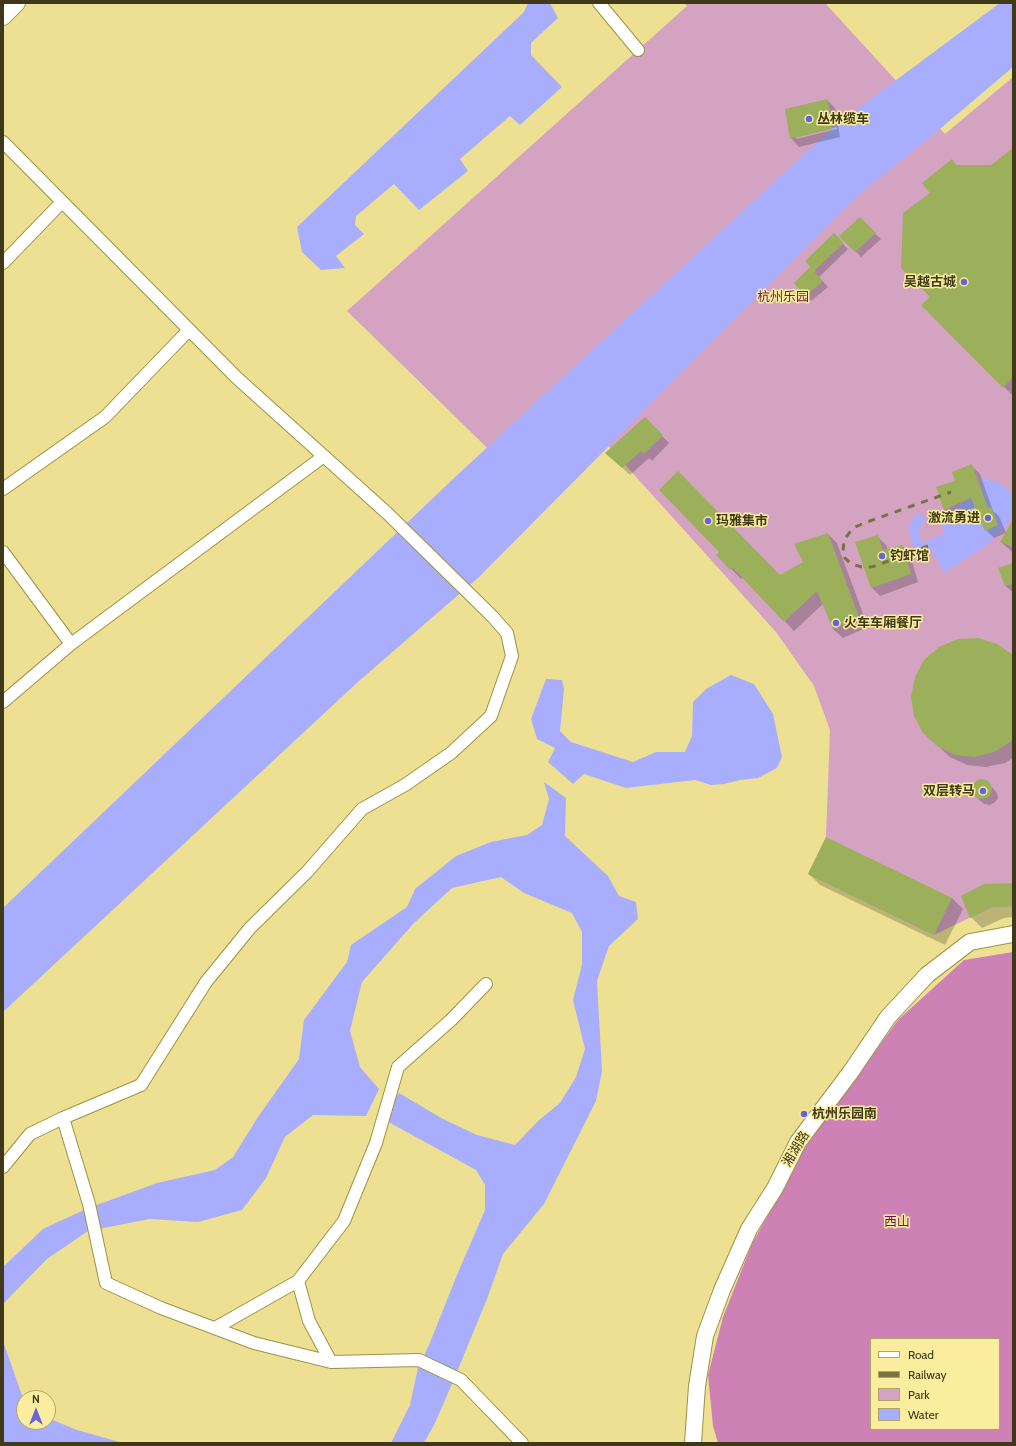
<!DOCTYPE html>
<meta charset="utf-8">
<style>
body{margin:0}
#map{position:relative;width:1016px;height:1446px;overflow:hidden;background:#ede092;font-family:Cabin,sans-serif}
canvas{display:block}
.frame{position:absolute;inset:0;border:4px solid #3f3919;pointer-events:none}
.legend{position:absolute;left:870px;top:1338px;width:130px;height:92px;box-sizing:border-box;background:#faed9e;border:1px solid #afa569;margin:0;padding:5px 7px;list-style:none;font-size:12px;color:#3f3919}
.legend li{display:flex;align-items:center;gap:8px;height:20px}
.legend b{width:20px;border:1px solid #afa569}
.north{position:absolute;left:16px;top:1390px;width:40px;height:40px;box-sizing:border-box;background:#faed9e;border:1px solid #afa569;border-radius:50%;rotate:0deg;font-size:11px;font-weight:700;line-height:16px;text-align:center;color:#3f3919}
.north::after{content:'';display:block;margin:auto;width:14px;height:18px;background:#6763dc;clip-path:polygon(50% 0,100% 100%,50% 72%,0 100%)}
</style>
<div id="map">
<canvas width="1016" height="1446"></canvas>
<div class="frame"></div>
<ul class="legend">
<li><b style="height:5px;background:#fff"></b>Road</li>
<li><b style="height:5px;background:#7a7242"></b>Railway</li>
<li><b style="height:11px;background:#d3a3c1"></b>Park</li>
<li><b style="height:11px;background:#a8aefd"></b>Water</li>
</ul>
<div class="north">N</div>
</div>
<script>
const ctx = document.querySelector('canvas').getContext('2d');
ctx.lineJoin = 'round';
function paint(path, color) {
  ctx.fillStyle = color;
  ctx.fill(path, 'evenodd');
}
function poly(rows) {
  const path = new Path2D();
  for (const r of rows) {
    if (r.length === 3) {
      path.moveTo(r[0] + r[2], r[1]);
      path.arc(r[0], r[1], r[2], 0, 2 * Math.PI);
      continue;
    }
    path.moveTo(r[0], r[1]);
    for (let i = 2; i < r.length; i += 2) path.lineTo(r[i], r[i + 1]);
  }
  return path;
}
function strokePath(path, color, width, dash) {
  ctx.strokeStyle = color;
  ctx.lineWidth = width;
  ctx.lineCap = dash ? 'butt' : 'round';
  ctx.setLineDash(dash || []);
  ctx.stroke(path);
}
function drawText(font, color, halo, rows, align = 'center') {
  ctx.font = font + ' Cabin,"Noto Sans SC",sans-serif';
  ctx.lineWidth = 3;
  ctx.setLineDash([]);
  ctx.textBaseline = 'middle';
  ctx.strokeStyle = halo;
  ctx.fillStyle = color;
  for (const [text, x, y, turn = 0] of rows) {
    ctx.save();
    ctx.translate(x, y);
    ctx.rotate((+turn || 0) * Math.PI / 180);
    ctx.textAlign = isNaN(turn) ? turn : align;
    if (halo) ctx.strokeText(text, 0, 0);
    ctx.fillText(text, 0, 0);
    ctx.restore();
  }
}
const green = poly([
 [684,3,825,3,945,134,1013,77,1013,906,992,907,934,935,808,874,826,837,830,730,814,686,776,632,582,417,517,477,347,311,687,6]
]);
const forest = poly([
 [1013,952,1013,1443,718,1443,713,1426,708,1375,723,1317,752,1244,804,1149,898,1020,964,960],
 [871,1339,999,1339,999,1429,871,1429]
]);
const water = poly([
 [528,3,550,3,558,18,531,43,531,55,562,87,520,125,510,116,460,159,468,171,419,210,394,184,356,216,355,225,364,234,336,256,345,268,321,270,302,252,297,227,524,12],
 [1000,3,1013,3,1013,67,934,134,856,197,479,577,359,681,3,1012,3,908,453,479,837,124],
 [985,478,1001,484,1012,494,1013,496,1013,513,1004,530,995,536,988,544,944,573,932,550,925,551,917,550,912,544,909,529,911,520,917,514,922,515,926,518,919,532,919,536,924,543,945,533,937,516,948,512,973,496,981,487,981,479],
 [731,675,754,684,773,714,782,757,777,768,758,778,740,780,724,784,711,785,695,780,626,788,584,774,573,784,548,762,555,748,537,739,531,719,546,679,562,680,564,689,560,731,571,742,633,762,656,752,685,752,692,736,693,702,706,689],
 [544,782,566,798,565,836,608,876,619,896,636,902,638,919,609,946,597,981,602,1071,596,1101,544,1204,503,1254,487,1299,452,1384,435,1423,424,1443,391,1443,410,1405,418,1368,429,1345,457,1275,485,1210,485,1185,476,1170,383,1119,399,1093,443,1119,477,1135,515,1145,538,1121,560,1103,576,1077,585,1049,573,1000,582,965,582,932,572,913,524,893,501,877,452,888,414,923,362,982,350,1031,360,1067,379,1089,366,1116,313,1115,285,1137,266,1178,242,1210,198,1222,150,1219,88,1231,47,1259,3,1304,3,1267,43,1229,86,1209,157,1183,215,1170,233,1157,258,1117,299,1059,304,1020,347,962,351,945,407,907,415,889,456,856,491,842,527,835,542,825,549,799],
 [3,1341,24,1401,24,1422,48,1422,48,1418,77,1430,123,1443,3,1443]
]);
const shadow = poly([
 [827,100,835,108,840,137,799,147,791,138],
 [837,127,837,129,796,139,796,137],
 [1013,155,1013,396,923,305,932,297,932,194,957,166,992,166],
 [860,219,881,239,861,257,841,236],
 [834,235,848,249,819,277,828,287,811,301,806,296,815,271,806,261],
 [644,418,669,443,652,461,649,458,630,475,606,453],
 [972,466,980,474,993,511,999,516,1006,533,994,538,986,530,976,507,953,518,944,510,937,487,956,481],
 [1013,522,1013,552,1010,550,1001,542],
 [828,534,837,543,868,627,843,638,833,629,823,604,794,631,743,577,741,579,718,555,780,577,804,563],
 [878,537,886,545,888,550,902,546,910,554,918,582,880,596,872,588,856,542],
 [1013,564,1013,591,1011,591,1006,586,999,568],
 [1013,657,1013,758,1005,763,986,767,967,765,950,757,936,744],
 [986,780,997,793,998,798,995,802,990,805,984,804,973,794,975,784,977,781],
 [809,874,952,898,963,909,945,945,820,885],
 [1013,884,1013,917,1004,918,982,928,971,917]
]);
const building = poly([
 [828,99,832,129,790,139,785,109],
 [1013,148,1013,377,1003,388,921,305,930,297,901,268,903,213,930,193,922,183,952,159,956,165,991,165],
 [860,217,876,233,855,252,839,236],
 [834,233,844,243,814,271,805,261],
 [810,267,823,281,805,297,794,283],
 [645,417,663,435,644,454,641,451,622,468,605,453],
 [972,464,988,508,991,507,998,525,985,531,971,498,944,510,936,487,955,481,952,472],
 [678,471,780,575,803,562,794,544,828,533,859,617,833,629,817,591,784,622,733,568,730,570,716,555,719,552,659,490],
 [1013,520,1013,547,1000,542],
 [878,535,883,550,902,545,911,574,871,588,855,542],
 [1013,563,1013,584,1005,586,998,568],
 [978,638,997,644,1013,655,1013,739,1010,742,994,752,975,757,955,755,937,746,923,733,914,716,911,697,915,677,924,660,939,647,958,639],
 [982,789,10],
 [826,837,952,898,934,935,808,874],
 [1013,883,1013,906,992,907,970,918,961,896,984,884]
]);
const street = poly([
 [599,3,638,50],
 [3,142,237,378,387,513,493,617,507,633,512,656,491,716,451,753,405,785,362,809,307,872,250,928,206,982,141,1085,63,1118,30,1134,3,1167],
 [3,263,62,202],
 [3,489,105,417,189,330],
 [3,552,71,644],
 [3,702,71,644,324,456],
 [63,1118,89,1204,106,1283,161,1308,254,1343,331,1362,419,1360,461,1380,522,1443],
 [298,1281,309,1321,331,1362],
 [215,1328,298,1281,344,1221,376,1143,398,1067,451,1020,486,984]
]);
const secondary = poly([
 [3,17,17,3],
 [693,1443,697,1386,705,1336,722,1290,749,1229,775,1188,798,1142,850,1073,888,1017,927,975,970,942,1013,934]
]);
const rail = poly([
 [928,546,875,566,866,568,851,564,845,558,843,553,844,540,853,528,867,522,951,492]
]);
const markers = [
 [809,119,4,"#6763dc"],
 [964,282,4,"#6763dc"],
 [988,518,4,"#6763dc"],
 [708,521,4,"#6763dc"],
 [882,556,4,"#6763dc"],
 [836,623,4,"#6763dc"],
 [983,791,4,"#6763dc"],
 [804,1114,4,"#6763dc"]
];
const poiNames = [
 ["丛林缆车",817,119],
 ["吴越古城",956,282,"right"],
 ["激流勇进",980,518,"right"],
 ["玛雅集市",716,521],
 ["钓虾馆",890,556],
 ["火车车厢餐厅",844,623],
 ["双层转马",975,791,"right"],
 ["杭州乐园南",812,1114]
];
const parkNames = [
 ["杭州乐园",783,297],
 ["西山",897,1222]
];
const streetNames = [
 ["湘湖路",796,1149,-59]
];
paint(green, '#d3a3c1');
paint(forest, '#cd81b4');
paint(water, '#a8aefd');
paint(shadow, '#0003');
paint(building, '#9cb05b');
strokePath(street, '#9e9244', 14);
strokePath(secondary, '#9e9244', 18);
strokePath(street, '#fff', 12);
strokePath(secondary, '#fff', 16);
strokePath(rail, '#7a7242', 3, [7, 7]);
for (const [x, y, r, color] of markers) {
  const dot = new Path2D();
  dot.arc(x, y, r, 0, 2 * Math.PI);
  ctx.fillStyle = color;
  ctx.fill(dot);
  strokePath(dot, '#faed9e', 1.5);
}
drawText('bold 13px', '#3f3919', '#faed9e', poiNames, 'left');
drawText('13px', '#6e1458', '#faed9e', parkNames);
drawText('13px', '#3f3919', '#faed9e', streetNames);
</script>
